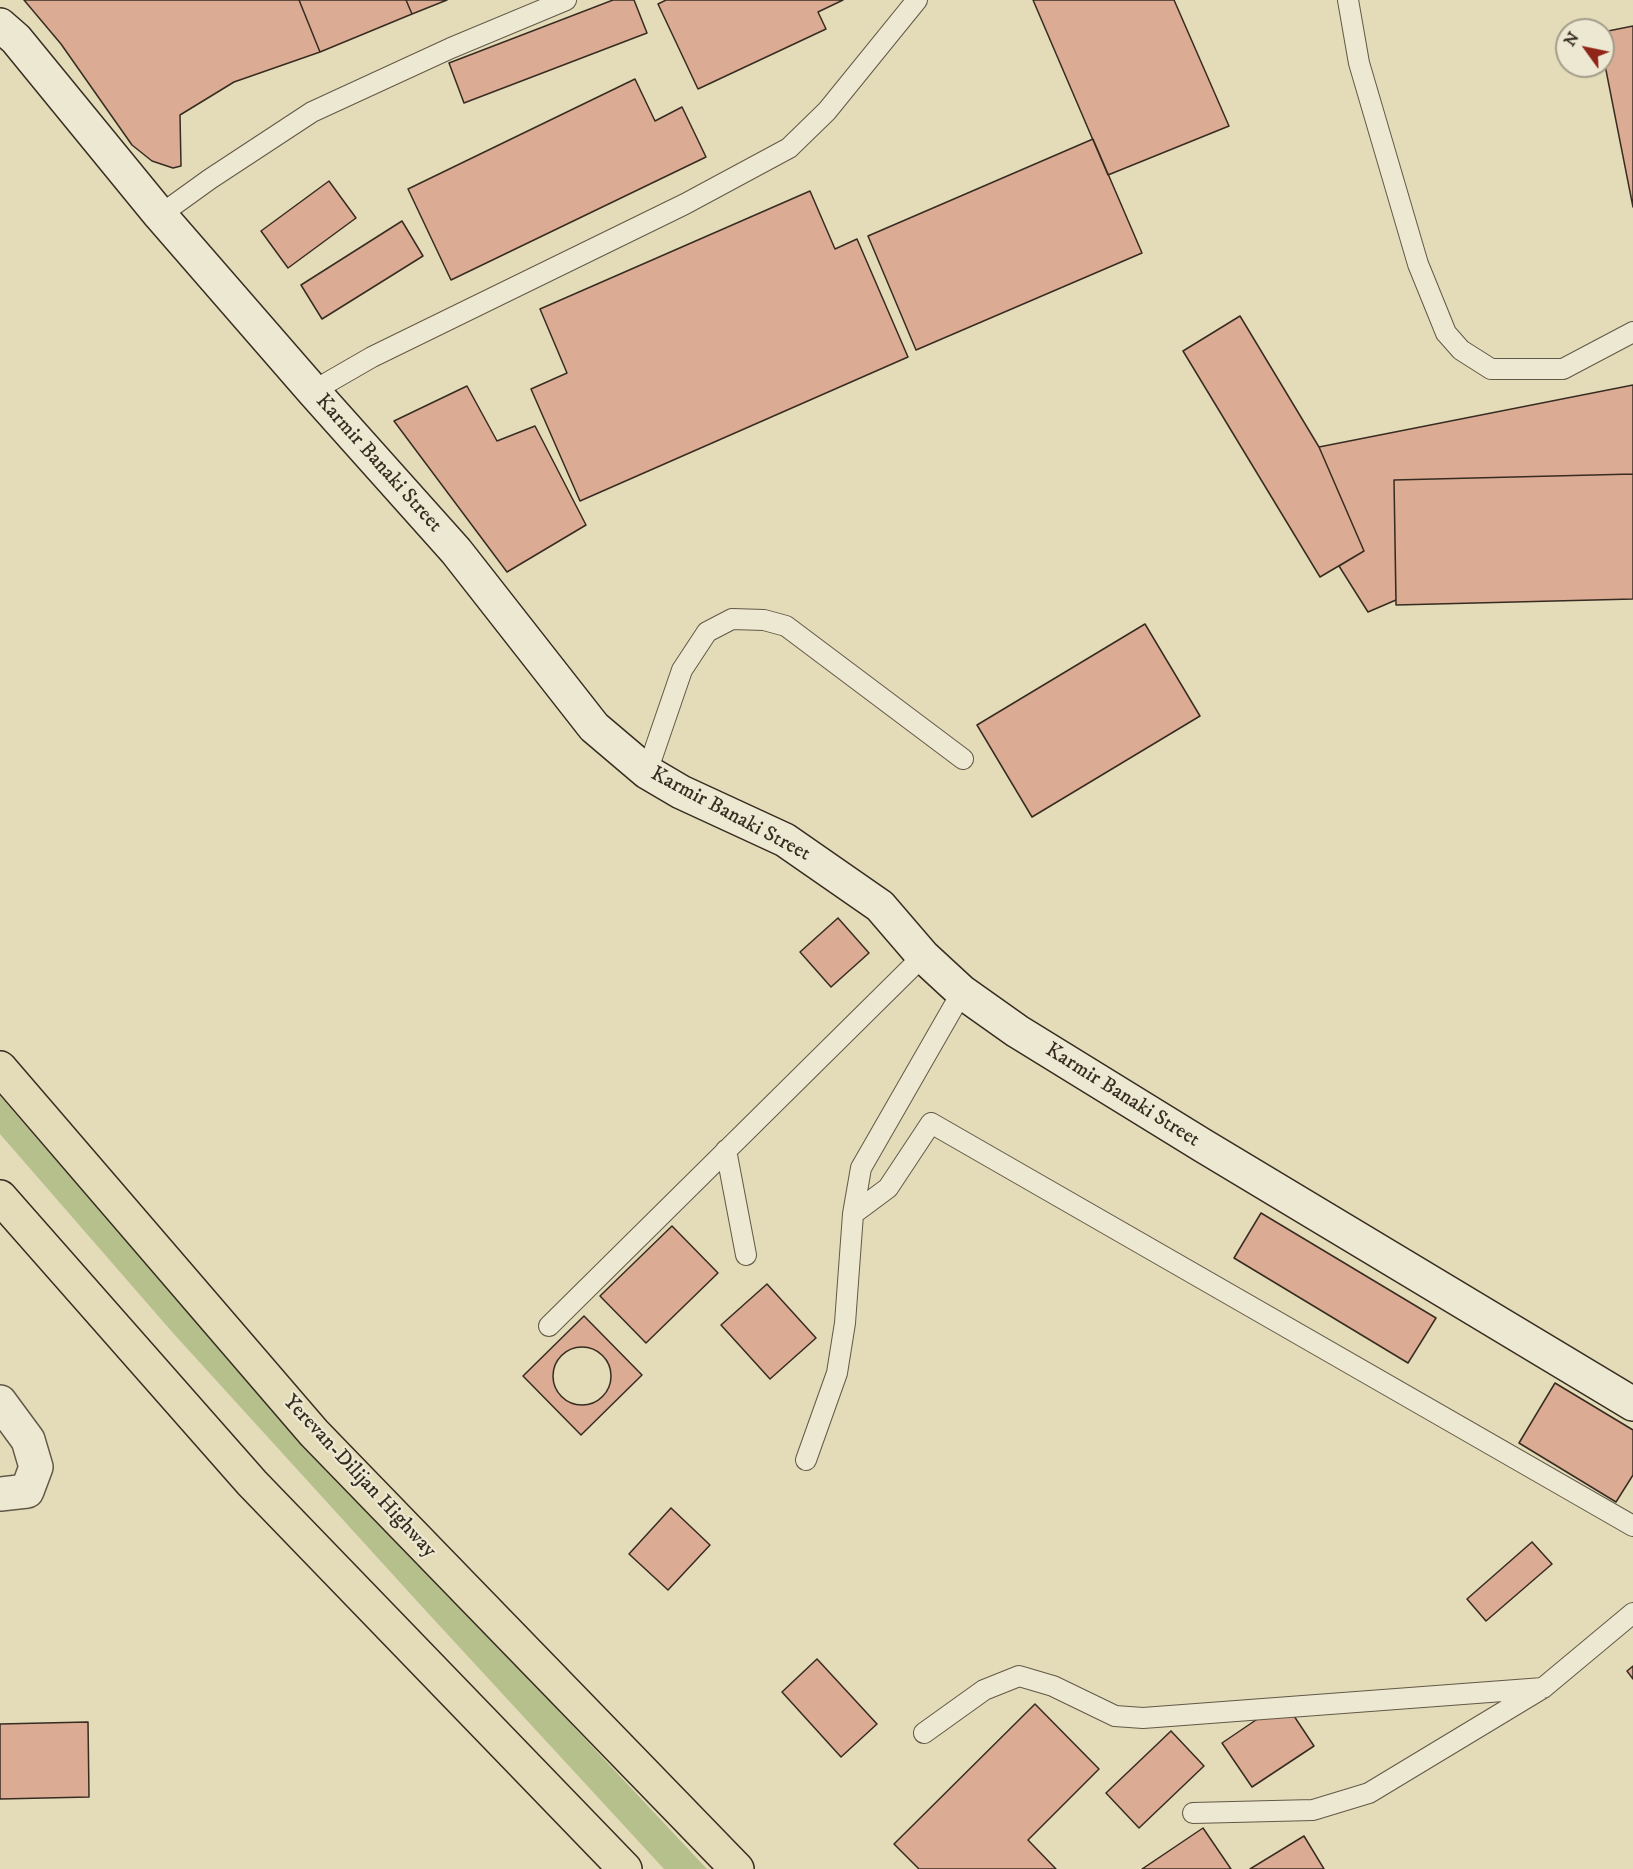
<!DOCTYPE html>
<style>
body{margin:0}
#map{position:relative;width:1633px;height:1869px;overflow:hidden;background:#e4dbb8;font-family:"IM FELL DW Pica",serif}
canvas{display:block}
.north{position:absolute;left:1555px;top:18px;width:60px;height:60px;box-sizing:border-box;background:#ede8d1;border:2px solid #a49d8b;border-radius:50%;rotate:303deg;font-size:16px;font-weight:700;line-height:24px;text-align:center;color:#372c21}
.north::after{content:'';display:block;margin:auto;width:21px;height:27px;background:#8f2418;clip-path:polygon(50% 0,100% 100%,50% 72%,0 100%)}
</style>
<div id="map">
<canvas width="1633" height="1869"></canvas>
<div class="north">N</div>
</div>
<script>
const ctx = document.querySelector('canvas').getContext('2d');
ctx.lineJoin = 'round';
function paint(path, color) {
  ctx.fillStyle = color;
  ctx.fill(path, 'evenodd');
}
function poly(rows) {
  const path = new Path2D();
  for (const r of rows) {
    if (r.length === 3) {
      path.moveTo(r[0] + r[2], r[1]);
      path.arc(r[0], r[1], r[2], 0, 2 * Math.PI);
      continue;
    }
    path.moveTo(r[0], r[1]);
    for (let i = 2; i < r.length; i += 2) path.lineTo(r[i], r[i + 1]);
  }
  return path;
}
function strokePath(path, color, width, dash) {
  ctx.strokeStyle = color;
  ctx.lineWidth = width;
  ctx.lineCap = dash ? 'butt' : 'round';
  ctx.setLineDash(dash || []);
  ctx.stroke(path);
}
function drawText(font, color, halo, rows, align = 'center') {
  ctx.font = font + ' "IM FELL DW Pica",serif';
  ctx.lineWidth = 4.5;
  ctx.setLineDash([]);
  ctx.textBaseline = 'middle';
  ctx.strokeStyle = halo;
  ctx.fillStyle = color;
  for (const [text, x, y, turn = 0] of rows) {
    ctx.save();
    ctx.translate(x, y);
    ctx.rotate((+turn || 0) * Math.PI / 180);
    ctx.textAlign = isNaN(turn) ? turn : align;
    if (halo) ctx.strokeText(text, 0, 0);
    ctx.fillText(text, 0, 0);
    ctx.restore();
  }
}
const green = poly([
 [0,1096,102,1213,286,1420,707,1869,664,1869,426,1611,173,1333,0,1134]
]);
const building = poly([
 [24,0,299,0,320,52,234,82,180,115,181,166,173,168,152,161,132,145,61,44,24,0],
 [299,0,406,0,412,14,320,52,299,0],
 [406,0,447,0,412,14,406,0],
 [613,0,634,0,647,33,464,103,449,63,613,0],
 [666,0,843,0,818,12,826,29,698,89,658,4,666,0],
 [1033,0,1174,0,1229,126,1108,175,1033,0],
 [1633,26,1633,207,1603,55,1603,32,1633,26],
 [635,79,655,121,682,107,706,157,451,280,408,189,635,79],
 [1093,139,1142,253,916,350,868,236,1093,139],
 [329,181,356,218,288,268,261,231,329,181],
 [810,191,835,249,857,239,908,357,580,501,531,389,567,373,540,309,810,191],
 [402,221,423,256,322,319,301,285,402,221],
 [1240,316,1319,447,1364,551,1320,577,1183,351,1240,316],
 [1633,385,1633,474,1394,480,1396,600,1368,612,1339,566,1364,551,1319,447,1633,385],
 [467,386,497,441,535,426,586,525,507,572,394,421,467,386],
 [1633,474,1633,599,1396,605,1394,480,1633,474],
 [1145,624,1200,716,1032,817,977,725,1145,624],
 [838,918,869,953,831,987,800,952,838,918],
 [1261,1213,1436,1318,1408,1363,1234,1258,1261,1213],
 [672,1226,718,1273,646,1343,600,1296,672,1226],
 [767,1284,816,1338,770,1379,721,1325,767,1284],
 [584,1316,642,1375,581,1435,523,1376,584,1316],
 [582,1376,29],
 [1555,1383,1633,1430,1633,1475,1616,1502,1519,1443,1555,1383],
 [671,1508,710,1545,668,1590,629,1554,671,1508],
 [1532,1542,1552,1564,1486,1621,1467,1599,1532,1542],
 [817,1659,877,1724,841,1757,782,1692,817,1659],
 [1633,1666,1633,1679,1627,1671,1633,1666],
 [1284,1701,1314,1746,1252,1787,1222,1743,1284,1701],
 [1035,1704,1099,1769,1028,1840,1056,1869,919,1869,894,1844,1035,1704],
 [88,1722,89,1797,0,1799,0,1724,88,1722],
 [1171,1731,1204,1766,1139,1828,1106,1793,1171,1731],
 [1203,1828,1231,1869,1142,1869,1203,1828],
 [1304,1836,1324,1869,1250,1869,1304,1836]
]);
const lane = poly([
 [1348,0,1359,63,1418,264,1446,333,1461,350,1491,369,1563,369,1633,332],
 [160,215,210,179,312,112,451,48,566,0],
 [313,391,372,357,685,204,789,148,827,111,917,0],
 [647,772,682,670,707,632,732,619,764,620,786,626,963,759],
 [726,1150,746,1255],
 [853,1214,888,1188,931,1123,1633,1526],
 [549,1326,923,956],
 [806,1460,837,1373,845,1323,853,1214,861,1168,962,992],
 [924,1733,984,1690,1019,1676,1053,1686,1115,1716,1143,1718,1543,1688],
 [1193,1813,1313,1810,1369,1793,1543,1688,1633,1613]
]);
const street = poly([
 [0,1402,28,1440,36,1467,27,1491,0,1494]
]);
const secondary = poly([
 [0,25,16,39,160,215,313,391,456,551,594,727,647,772,681,792,785,840,880,906,923,956,962,992,1017,1031,1202,1145,1633,1404]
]);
const highway = poly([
 [0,1068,314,1433,737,1869],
 [0,1197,252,1483,625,1869]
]);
const streetNames = [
 ["Karmir Banaki Street",378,464,48],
 ["Karmir Banaki Street",730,815,28],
 ["Karmir Banaki Street",1122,1096,32],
 ["Yerevan-Dilijan Highway",359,1477,47]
];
paint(green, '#b6c08d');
paint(building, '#dcab93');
strokePath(building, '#372c21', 1.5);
strokePath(lane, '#625847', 22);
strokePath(street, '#625847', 36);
strokePath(secondary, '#372c21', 36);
strokePath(highway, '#372c21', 36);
strokePath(lane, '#ede8d1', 20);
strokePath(street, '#ede8d1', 33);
strokePath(secondary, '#ede8d1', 33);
strokePath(highway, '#e4dbb8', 33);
drawText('21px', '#372c21', '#ede8d1', streetNames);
</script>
